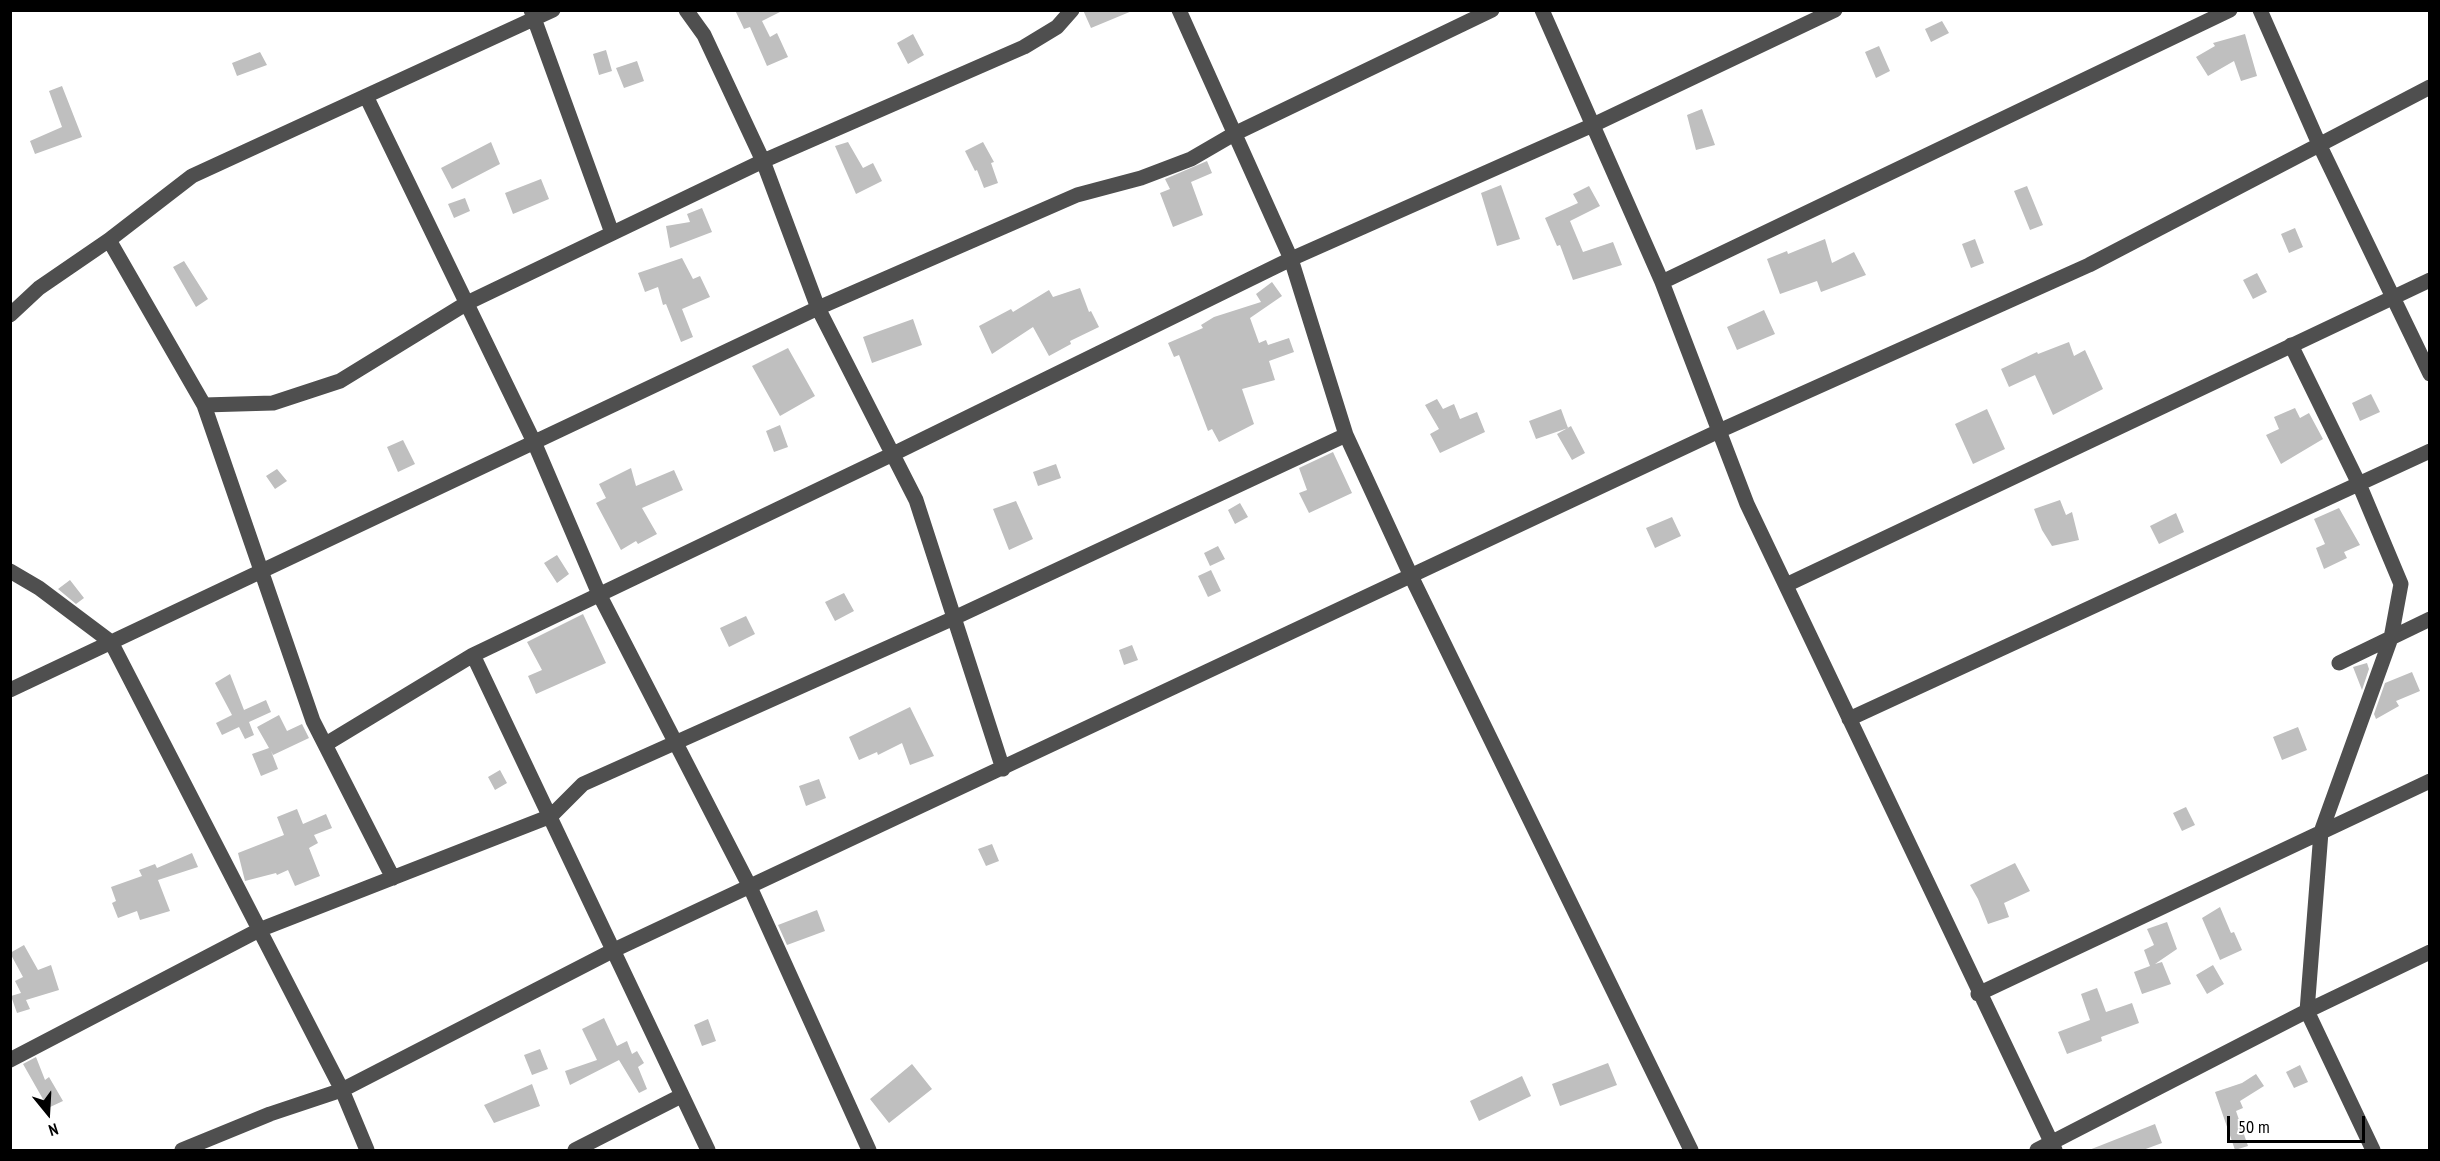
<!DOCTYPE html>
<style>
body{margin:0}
#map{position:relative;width:2440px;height:1161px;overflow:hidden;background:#fff;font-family:"PT Sans Narrow",sans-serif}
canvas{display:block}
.frame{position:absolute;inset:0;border:12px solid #000;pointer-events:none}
.north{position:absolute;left:18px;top:1083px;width:60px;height:60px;-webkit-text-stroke:4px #fff;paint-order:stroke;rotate:162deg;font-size:16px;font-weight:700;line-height:24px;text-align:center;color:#000}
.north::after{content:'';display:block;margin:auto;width:21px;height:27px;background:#000;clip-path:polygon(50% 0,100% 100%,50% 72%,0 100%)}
.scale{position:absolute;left:2227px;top:1116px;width:138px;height:27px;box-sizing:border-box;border:3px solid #000;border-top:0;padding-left:8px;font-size:18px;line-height:21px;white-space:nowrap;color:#000;-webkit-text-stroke:4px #fff;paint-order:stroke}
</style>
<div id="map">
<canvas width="2440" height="1161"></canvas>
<div class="frame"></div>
<div class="north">N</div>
<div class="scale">50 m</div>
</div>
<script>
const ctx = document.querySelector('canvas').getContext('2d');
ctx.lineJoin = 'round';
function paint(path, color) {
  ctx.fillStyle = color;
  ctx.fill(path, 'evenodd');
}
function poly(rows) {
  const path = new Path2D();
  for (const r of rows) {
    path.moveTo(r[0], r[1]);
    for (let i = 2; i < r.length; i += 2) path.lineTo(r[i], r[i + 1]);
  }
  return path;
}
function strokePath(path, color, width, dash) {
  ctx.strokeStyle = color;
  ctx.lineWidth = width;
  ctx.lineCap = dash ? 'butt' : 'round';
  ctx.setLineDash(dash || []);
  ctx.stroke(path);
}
const building = poly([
 [735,10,784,10,762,21,770,37,777,33,788,57,767,66,750,27,744,29],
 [1083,10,1132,10,1132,11,1091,28],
 [1942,21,1949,33,1931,42,1925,29],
 [913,34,924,55,908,64,897,43],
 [2245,34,2257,76,2241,81,2234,61,2208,76,2196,57,2215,46,2213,43],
 [1879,46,1890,71,1876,78,1865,52],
 [606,50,612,71,599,75,593,54],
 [260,52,267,65,237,76,232,63],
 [637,61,644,81,624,88,616,68],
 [62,86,82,137,35,154,30,141,62,127,49,91],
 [1702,109,1715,145,1696,150,1687,115],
 [491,142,500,164,452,189,441,168],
 [848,142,863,168,873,163,882,181,856,194,835,146],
 [983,142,994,162,991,163,998,183,984,188,977,170,975,171,965,151],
 [1207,161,1212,173,1191,182,1203,215,1173,227,1160,193,1170,189,1165,179],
 [541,179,549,199,513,214,505,193],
 [1501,185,1520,239,1497,246,1481,193],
 [1589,186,1600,206,1570,221,1583,252,1613,242,1622,265,1573,280,1560,245,1557,246,1545,218,1578,203,1573,194],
 [2027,186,2043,225,2030,230,2014,191],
 [465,198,470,211,454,218,448,204],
 [702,208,712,232,670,248,666,226,690,222,687,214],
 [2295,228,2303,247,2289,253,2281,234],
 [1825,239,1832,263,1854,252,1866,275,1821,292,1817,281,1780,294,1767,259,1787,251,1788,254],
 [1975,239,1984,263,1971,268,1962,244],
 [682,258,693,279,700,276,710,297,682,309,693,337,681,342,666,304,663,305,658,287,645,292,638,273],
 [184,261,208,299,196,307,173,267],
 [2257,273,2267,292,2253,299,2243,280],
 [1272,282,1282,296,1250,318,1259,343,1266,340,1268,345,1289,338,1294,352,1269,361,1275,380,1242,389,1254,424,1219,442,1212,429,1208,431,1179,355,1174,357,1168,343,1203,328,1201,325,1214,317,1261,302,1256,294],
 [1080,288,1089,312,1091,311,1099,327,1070,341,1071,344,1049,356,1033,327,992,354,979,326,1011,309,1013,312,1049,290,1053,297],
 [1764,310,1775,334,1737,350,1727,327],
 [913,319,922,345,872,363,863,337],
 [2069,342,2074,356,2085,350,2103,389,2053,415,2035,375,2009,387,2001,369,2037,352,2038,354],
 [788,348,815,396,780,416,752,366],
 [2371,394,2380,412,2360,421,2352,403],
 [1437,399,1443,409,1454,404,1460,419,1477,412,1485,432,1440,453,1430,434,1439,429,1425,405],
 [2295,408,2300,418,2309,413,2323,439,2281,464,2266,435,2279,429,2274,417],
 [1561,409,1568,428,1536,439,1529,421],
 [1987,409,2005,449,1973,464,1955,424],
 [780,425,788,447,774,452,766,431],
 [1571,426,1585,453,1572,460,1557,434],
 [403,440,415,464,398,472,387,447],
 [1333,452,1352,493,1309,513,1299,493,1307,490,1299,468],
 [1056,464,1061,478,1038,486,1033,472],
 [631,468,636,486,674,470,683,490,642,508,657,534,638,544,636,541,621,550,596,503,606,498,599,484],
 [277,469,287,481,275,489,266,476],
 [2060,500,2066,515,2072,512,2079,540,2052,546,2042,530,2034,509],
 [1016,501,1033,539,1009,550,993,509],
 [1240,503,1248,517,1235,524,1228,510],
 [2339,508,2360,545,2344,552,2347,558,2324,569,2316,548,2325,544,2314,519],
 [2176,513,2184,532,2159,544,2150,526],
 [1672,517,1681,536,1655,548,1646,528],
 [1218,546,1225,559,1210,566,1204,553],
 [557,555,569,574,557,583,544,563],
 [1211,570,1221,591,1208,597,1198,576],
 [70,580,84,598,76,604,58,589],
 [844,593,854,611,835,621,825,602],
 [583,614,606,663,536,694,528,676,542,670,527,642],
 [746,616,755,634,729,647,720,628],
 [1132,645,1138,660,1124,665,1119,650],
 [2367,663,2369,669,2362,690,2353,667],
 [2412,672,2420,691,2396,701,2399,706,2376,719,2374,714,2385,683],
 [230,674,244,710,266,700,271,712,249,722,254,735,245,739,239,727,222,735,216,723,232,715,215,683],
 [910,707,934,756,910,765,902,743,878,755,877,752,859,760,849,737],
 [279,715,287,731,302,724,309,738,273,755,271,751,278,769,261,776,252,754,269,748,257,727],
 [2298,727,2307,750,2282,760,2273,737],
 [500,770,507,783,495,790,488,777],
 [819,779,826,798,806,806,799,786],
 [2186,807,2195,825,2182,831,2173,813],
 [297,809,303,824,326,814,332,828,314,835,318,843,309,848,320,876,295,886,288,870,277,875,276,873,245,881,238,853,284,835,277,817],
 [992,844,999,861,986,866,978,849],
 [192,853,198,867,158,880,170,911,140,920,137,911,118,918,112,903,116,901,111,887,142,876,139,870,155,864,157,868],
 [2015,863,2030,891,2004,903,2009,917,1988,924,1978,899,1970,885],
 [2220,907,2231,933,2234,932,2242,950,2220,960,2202,918],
 [817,910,825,931,787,945,778,925],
 [2167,922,2177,949,2155,964,2162,962,2171,984,2142,994,2134,972,2150,966,2144,950,2154,945,2147,929],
 [24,945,38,970,51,965,59,990,26,1000,30,1009,17,1013,11,996,21,993,15,981,23,977,10,953],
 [2213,965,2224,984,2207,994,2196,975],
 [2097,988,2106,1012,2132,1003,2139,1023,2101,1037,2102,1041,2067,1054,2058,1032,2090,1020,2081,994],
 [604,1018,617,1046,627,1041,632,1054,637,1051,644,1063,638,1067,647,1089,639,1093,619,1060,570,1085,565,1071,597,1060,582,1029],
 [708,1019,716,1041,702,1046,694,1025],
 [540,1049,548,1069,532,1075,524,1055],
 [36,1057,45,1080,49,1077,63,1101,48,1108,23,1064],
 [1608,1063,1617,1085,1560,1106,1552,1084],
 [912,1064,932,1089,889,1123,870,1099],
 [2300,1065,2308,1082,2294,1088,2286,1072],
 [2256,1074,2264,1086,2240,1101,2243,1108,2236,1111,2248,1146,2235,1150,2215,1092,2242,1083],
 [1522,1076,1531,1096,1479,1121,1470,1101],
 [532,1084,540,1106,494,1123,484,1105],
 [2155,1124,2162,1143,2143,1150,2089,1150]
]);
const minor = poly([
 [531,10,612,233],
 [686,10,704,35,763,161,818,308,916,500,1003,769],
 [1179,10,1291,259,1346,435,1411,576,1691,1150],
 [1542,10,1662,282,1747,504,2055,1150],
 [2260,10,2319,144,2430,374],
 [366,96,534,442,599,594,750,887,869,1150],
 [109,240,204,405,313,721,393,878],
 [1662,282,2230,10],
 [10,315,39,288,109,240,192,176,553,10],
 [2291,345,2359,484,2401,584,2391,638,2321,832,2307,1011,2373,1150],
 [204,405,273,403,340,381,467,303,763,161,1024,47,1057,27,1072,10],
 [10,571,39,588,111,642,342,1090,367,1150],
 [1786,585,2430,280],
 [473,655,708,1150],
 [2339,663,2430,619],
 [10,690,818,308,1077,195,1141,178,1191,159,1234,134,1492,10],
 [1849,719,2430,451],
 [326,744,473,655,893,454,1291,259,1593,125,1835,10],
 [1978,994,2430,781],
 [10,1060,259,930,551,816,583,784,954,618,1346,435],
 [182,1150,270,1114,342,1090,614,950,1719,431,2089,265,2430,87],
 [575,1150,681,1096],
 [2037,1150,2307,1011,2430,952]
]);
paint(building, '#bfbfbf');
strokePath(minor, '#4f4f4f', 15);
</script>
